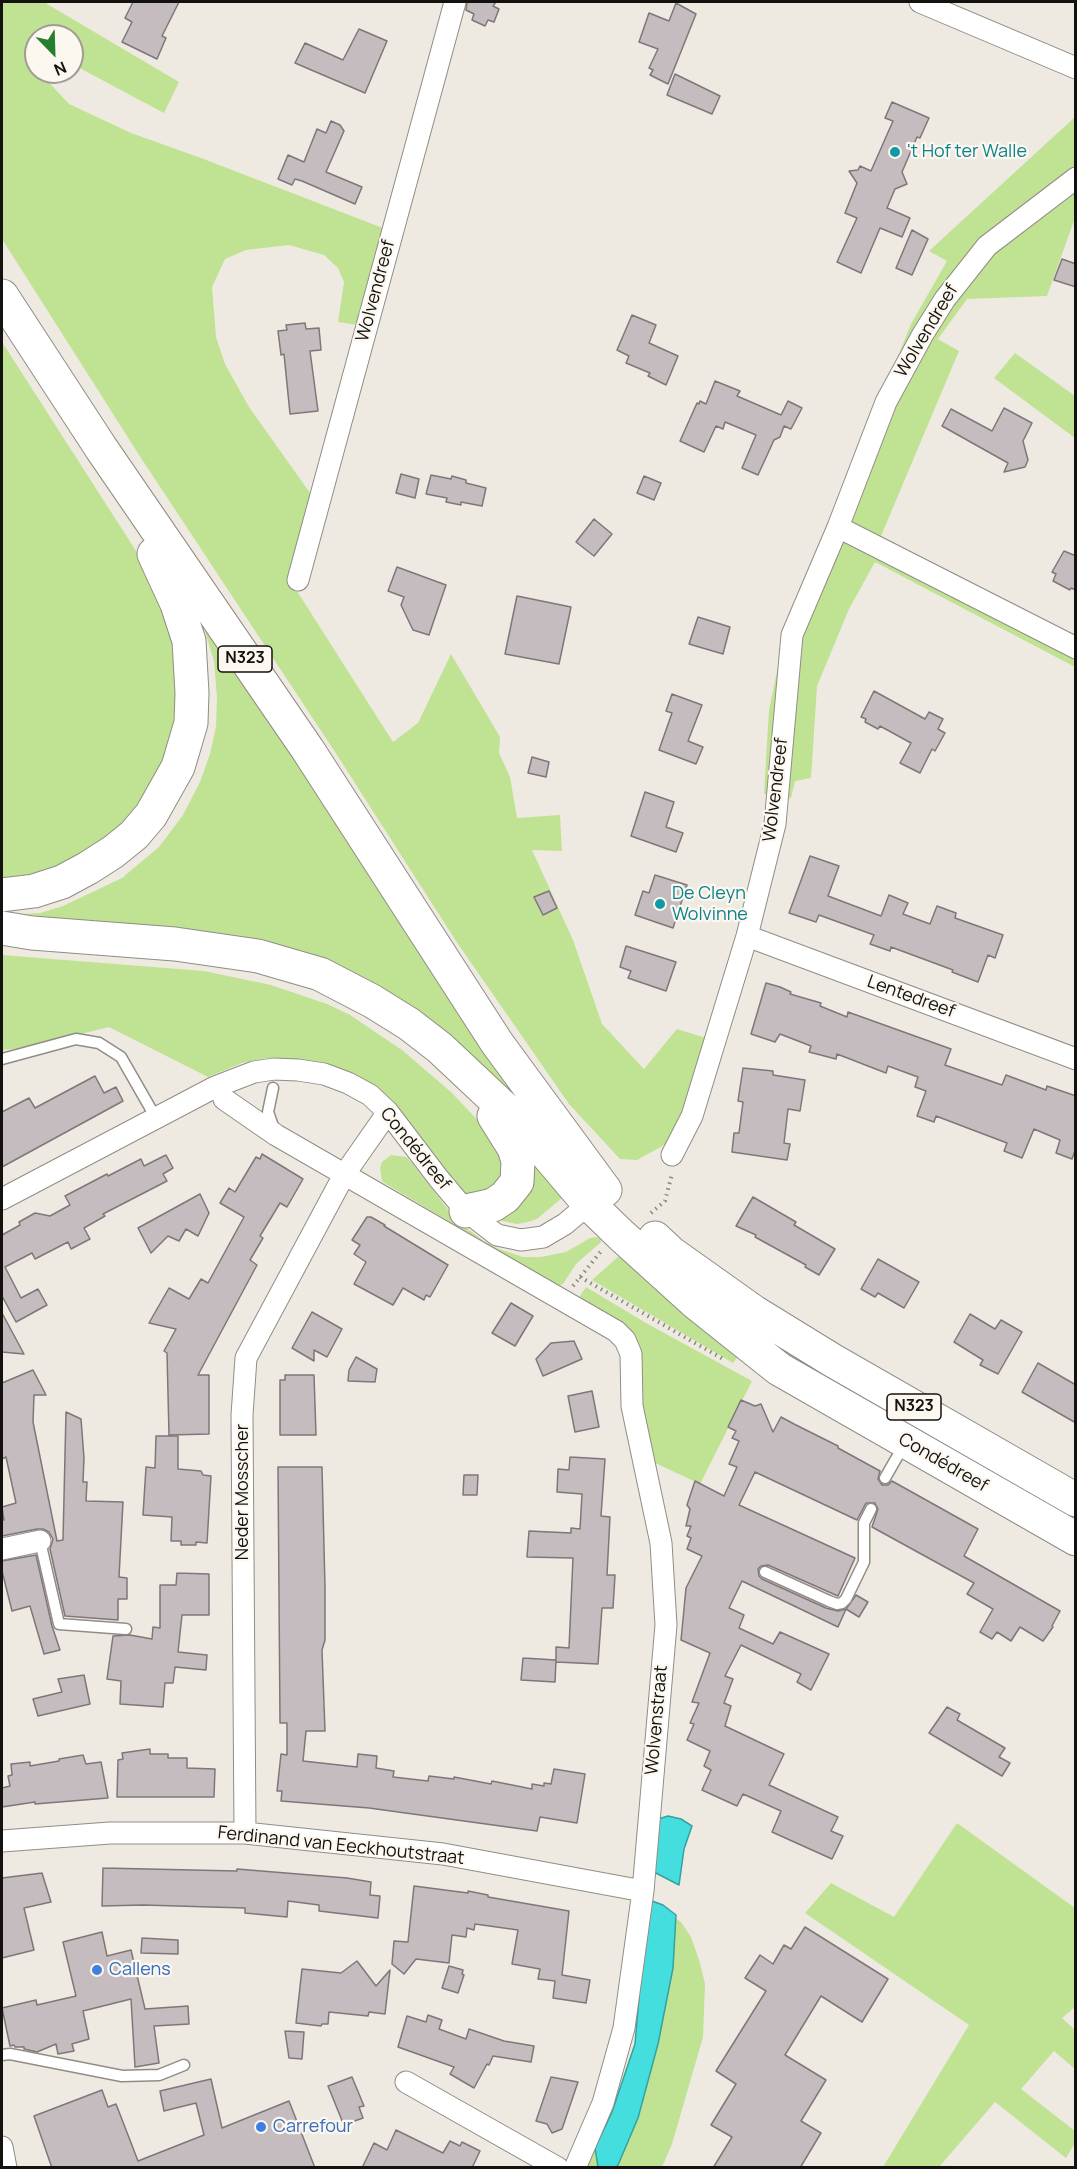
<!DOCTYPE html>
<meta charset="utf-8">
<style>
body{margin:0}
#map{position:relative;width:1077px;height:2169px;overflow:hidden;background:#eeeae1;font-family:Manrope,sans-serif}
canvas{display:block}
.frame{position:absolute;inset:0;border:3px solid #14120f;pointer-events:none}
.north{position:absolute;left:24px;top:24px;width:60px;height:60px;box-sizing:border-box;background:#fcf7ef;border:2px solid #9f9b95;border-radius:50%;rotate:157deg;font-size:16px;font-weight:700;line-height:24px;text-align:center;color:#14120f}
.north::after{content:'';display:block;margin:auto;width:21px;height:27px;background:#247f2f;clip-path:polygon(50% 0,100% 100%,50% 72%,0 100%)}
</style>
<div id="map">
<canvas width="1077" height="2169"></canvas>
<div class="frame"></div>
<div class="north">N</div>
</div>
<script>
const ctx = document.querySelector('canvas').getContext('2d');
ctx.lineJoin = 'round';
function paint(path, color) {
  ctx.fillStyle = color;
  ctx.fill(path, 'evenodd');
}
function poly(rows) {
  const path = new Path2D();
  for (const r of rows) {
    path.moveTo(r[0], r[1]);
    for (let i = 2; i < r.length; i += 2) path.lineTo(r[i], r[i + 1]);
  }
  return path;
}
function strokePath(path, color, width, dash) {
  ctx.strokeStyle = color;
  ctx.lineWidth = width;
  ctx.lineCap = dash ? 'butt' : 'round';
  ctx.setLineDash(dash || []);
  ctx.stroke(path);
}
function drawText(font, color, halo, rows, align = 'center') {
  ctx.font = font + ' Manrope,sans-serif';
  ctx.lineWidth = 4.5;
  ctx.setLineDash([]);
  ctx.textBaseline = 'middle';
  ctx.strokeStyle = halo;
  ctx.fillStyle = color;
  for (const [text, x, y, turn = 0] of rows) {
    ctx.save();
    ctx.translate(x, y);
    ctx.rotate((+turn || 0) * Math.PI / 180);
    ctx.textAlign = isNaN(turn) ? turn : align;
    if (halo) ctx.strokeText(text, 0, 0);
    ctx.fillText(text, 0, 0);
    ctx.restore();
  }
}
const green = poly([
 [2,2,47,2,47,4,179,82,164,113,72,64,72,36,36,36,36,49,29,56,36,67,36,72,39,72,69,104,131,133,201,158,388,230,358,325,338,322,344,282,338,268,324,255,289,245,246,250,225,259,212,287,216,337,225,364,249,407,315,500,290,580,393,742,418,723,451,654,500,737,499,753,510,777,517,818,560,815,562,851,532,850,573,940,602,1024,644,1069,677,1029,706,1038,683,1113,668,1143,637,1160,620,1159,569,1104,456,941,337,755,141,458,2,239],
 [1075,117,1075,218,1047,296,967,299,938,339,959,351,881,536,1075,635,1075,667,875,562,849,609,817,686,811,778,795,781,791,798,764,794,769,710,784,638,911,324,947,261,929,251],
 [2,342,138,554,167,612,182,688,172,751,136,817,70,866,2,885],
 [1015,353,1075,396,1075,438,994,378],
 [195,598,555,1140,400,1003,8,915,40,913,63,906,122,878,159,847,183,815,200,782,210,754,216,727,217,697,214,661],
 [2,955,204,971,271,985,327,1004,350,1015,402,1050,451,1092,505,1149,510,1181,471,1197,459,1190,407,1119,390,1100,370,1085,346,1071,308,1060,266,1058,242,1063,208,1077,109,1027,24,1048,2,1050],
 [391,1155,406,1157,411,1162,457,1221,484,1241,499,1249,523,1257,541,1257,566,1252,590,1238,596,1237,601,1239,601,1242,576,1264,563,1284,558,1286,386,1184,382,1181,380,1168,382,1162],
 [527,1156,562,1198,537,1219,528,1222,517,1224,502,1221,489,1215],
 [619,1256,740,1353,733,1363,592,1280],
 [586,1287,646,1323,752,1381,700,1484,651,1461,637,1380,637,1338,579,1298],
 [957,1823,1075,1908,1075,2007,1062,2018,1075,2030,1075,2069,1054,2051,1021,2089,1075,2131,1075,2143,1066,2158,995,2102,939,2167,883,2167,969,2025,805,1913,831,1883,894,1917],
 [649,1901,681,1922,691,1937,700,1963,705,1984,703,2037,672,2144,662,2167,586,2168,612,2112,635,2044]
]);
const water = poly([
 [668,1816,681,1819,692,1826,684,1849,679,1885,652,1871,655,1820,668,1816],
 [652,1901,663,1905,676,1915,673,1968,658,2044,638,2118,618,2165,616,2167,598,2167,595,2148,612,2112,635,2044,647,1903,652,1901]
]);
const building = poly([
 [133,2,179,2,162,36,166,38,157,59,122,42,132,22,125,18,133,2],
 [467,2,496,2,493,6,499,9,494,22,488,20,485,26,472,20,474,14,466,10,467,2],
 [676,3,696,14,668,84,650,75,653,70,649,68,658,49,639,42,649,13,669,21,676,3],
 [359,29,387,41,365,93,295,63,305,43,343,60,359,29],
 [675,74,720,96,712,114,667,95,675,74],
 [892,102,929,118,920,138,917,137,902,172,907,184,895,189,887,208,910,218,902,237,880,228,861,273,837,262,857,218,845,213,857,183,849,171,858,170,860,166,871,171,893,121,885,118,892,102],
 [331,121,340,125,344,131,326,172,362,187,355,204,302,181,295,179,292,185,278,179,288,155,304,162,317,129,326,133,331,121],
 [912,230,928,239,912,275,896,268,912,230],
 [1062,259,1076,264,1076,287,1054,280,1062,259],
 [632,315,656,325,649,343,678,356,666,385,648,376,650,373,626,363,629,356,617,350,632,315],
 [305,323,306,329,319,328,321,350,310,351,318,411,290,414,284,354,281,355,278,331,287,330,286,325,305,323],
 [715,381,740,391,737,396,781,415,788,401,802,408,791,429,784,426,780,437,774,440,758,475,742,468,756,435,725,422,723,429,716,426,704,452,680,441,697,403,699,404,700,401,706,404,715,381],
 [1004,408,1032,423,1023,441,1028,460,1025,467,1004,472,1008,463,942,426,951,409,992,431,1004,408],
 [401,474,419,479,415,498,396,493,401,474],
 [431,475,451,479,452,476,466,480,466,483,486,488,482,506,461,502,461,505,446,502,447,498,426,494,431,475],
 [644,476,661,483,654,500,637,493,644,476],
 [594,519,612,534,594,556,576,542,594,519],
 [1064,551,1076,556,1076,590,1071,588,1070,590,1053,581,1056,574,1052,572,1064,551],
 [397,567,446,585,429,635,413,630,401,605,404,597,388,591,397,567],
 [517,596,571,607,559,664,505,654,517,596],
 [698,617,730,627,723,654,689,644,698,617],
 [874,691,925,719,929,712,943,719,938,729,945,733,935,751,932,749,920,773,900,763,911,743,880,726,878,729,865,722,866,719,861,717,874,691],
 [672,694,702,705,688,741,703,747,696,764,659,750,672,713,666,711,672,694],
 [532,757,549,762,546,777,528,773,532,757],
 [645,792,674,802,666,827,683,833,676,852,631,836,645,792],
 [810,856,839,866,828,896,881,916,889,895,908,903,903,914,930,924,937,906,956,913,955,918,1003,935,995,958,988,955,978,982,952,972,953,970,891,947,890,951,870,944,874,935,819,915,816,922,789,913,810,856],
 [655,875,687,885,673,928,635,915,643,891,649,893,655,875],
 [549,891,557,908,543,915,534,897,549,891],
 [626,946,676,962,666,991,628,978,631,971,620,967,626,946],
 [766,983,780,987,791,992,790,994,821,1003,820,1006,847,1017,848,1012,951,1049,945,1065,1002,1085,1006,1075,1046,1090,1047,1086,1076,1096,1076,1148,1072,1159,1056,1153,1060,1140,1034,1129,1022,1158,1004,1151,1007,1143,936,1116,934,1122,917,1116,926,1091,915,1087,918,1077,888,1066,886,1073,837,1054,836,1059,809,1052,811,1046,780,1034,775,1042,751,1034,766,983],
 [743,1068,773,1071,773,1075,805,1080,800,1111,788,1109,784,1143,790,1144,787,1160,732,1152,734,1133,739,1133,743,1102,738,1101,743,1068],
 [95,1076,104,1093,116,1087,123,1101,2,1167,2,1112,29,1098,35,1108,95,1076],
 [262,1154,303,1179,287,1207,280,1203,260,1236,263,1238,250,1260,257,1265,198,1375,209,1375,209,1434,169,1435,167,1353,164,1351,176,1329,149,1323,169,1288,189,1299,201,1279,208,1283,244,1217,220,1203,229,1188,235,1192,256,1157,260,1159,262,1154],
 [166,1155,173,1168,163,1174,167,1181,103,1214,105,1216,84,1228,90,1239,71,1249,68,1242,35,1259,32,1253,5,1267,21,1298,38,1289,47,1305,16,1322,2,1296,2,1235,20,1225,19,1222,35,1213,50,1216,70,1205,65,1196,107,1174,108,1176,141,1159,144,1166,166,1155],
 [200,1194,209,1213,198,1236,186,1229,179,1241,168,1236,151,1253,138,1228,200,1194],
 [753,1197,796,1222,794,1225,835,1249,819,1275,805,1267,806,1265,755,1237,756,1235,736,1226,753,1197],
 [367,1217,371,1217,385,1225,384,1226,448,1265,430,1297,426,1295,424,1300,403,1288,393,1305,354,1284,366,1262,354,1254,360,1245,352,1240,367,1217],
 [878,1259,919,1282,904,1308,878,1293,875,1297,861,1289,878,1259],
 [511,1303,533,1316,515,1346,492,1333,511,1303],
 [312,1312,342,1329,327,1357,314,1350,314,1361,292,1348,312,1312],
 [2,1313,24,1354,2,1352,2,1313],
 [970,1314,995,1329,1001,1320,1022,1332,998,1374,980,1365,983,1360,954,1342,970,1314],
 [574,1341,582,1359,543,1376,536,1359,551,1343,574,1341],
 [356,1357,377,1369,375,1382,348,1381,349,1370,356,1357],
 [1038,1363,1076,1385,1076,1423,1022,1392,1038,1363],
 [33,1370,46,1395,34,1395,33,1422,57,1541,63,1540,66,1412,81,1419,84,1458,83,1482,87,1482,86,1501,123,1502,119,1577,127,1578,127,1599,118,1599,118,1620,65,1616,50,1549,53,1539,49,1532,43,1529,37,1529,2,1536,2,1520,4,1520,2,1507,16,1503,6,1457,2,1459,2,1383,33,1370],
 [285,1375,314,1375,316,1435,280,1435,280,1380,285,1380,285,1375],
 [592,1391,599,1427,575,1432,568,1396,592,1391],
 [741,1400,755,1406,761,1404,773,1432,781,1417,794,1424,838,1446,838,1448,880,1471,878,1479,882,1485,888,1485,892,1481,978,1529,964,1556,1060,1611,1052,1626,1053,1627,1043,1641,1020,1627,1011,1641,997,1632,992,1639,980,1632,993,1609,967,1594,974,1583,872,1527,878,1509,875,1503,866,1503,857,1520,755,1472,739,1505,855,1558,838,1596,768,1565,761,1566,758,1569,759,1576,762,1579,826,1608,838,1611,846,1609,838,1627,742,1581,729,1608,744,1615,739,1628,773,1644,780,1632,829,1654,811,1690,797,1682,801,1674,741,1645,725,1676,733,1679,724,1703,731,1706,725,1726,784,1754,769,1785,838,1817,831,1831,843,1836,832,1859,772,1832,781,1811,743,1794,737,1806,702,1790,711,1770,704,1766,710,1751,687,1740,694,1724,690,1723,699,1703,692,1702,710,1653,681,1640,686,1588,702,1556,687,1549,691,1538,687,1536,691,1526,686,1526,690,1509,687,1505,695,1481,724,1496,737,1467,729,1464,739,1441,732,1438,736,1431,728,1427,741,1400],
 [156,1436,178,1436,178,1469,201,1471,203,1475,211,1476,207,1543,196,1542,196,1545,181,1545,181,1541,171,1541,172,1517,143,1515,146,1467,155,1468,156,1436],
 [570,1457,605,1459,601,1516,610,1517,607,1575,615,1575,613,1608,602,1608,598,1664,556,1662,556,1647,569,1648,573,1558,527,1557,529,1531,571,1533,571,1528,580,1529,582,1494,557,1492,558,1469,569,1470,570,1457],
 [278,1467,322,1467,325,1587,325,1640,322,1650,325,1731,306,1731,303,1761,357,1767,358,1754,377,1756,376,1768,394,1771,393,1777,428,1781,429,1776,454,1779,454,1777,491,1784,492,1781,532,1789,532,1784,544,1786,544,1783,551,1784,554,1769,585,1774,577,1823,540,1817,537,1831,369,1808,281,1801,282,1791,277,1791,281,1754,287,1755,287,1723,280,1723,278,1467],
 [464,1475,478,1475,477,1495,463,1495,464,1475],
 [36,1555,52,1626,60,1650,44,1654,30,1606,12,1611,2,1571,2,1561,36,1555],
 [177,1573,209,1574,209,1615,182,1615,178,1652,207,1655,206,1670,175,1667,173,1683,165,1683,163,1707,120,1704,121,1681,107,1679,113,1636,130,1635,152,1639,153,1627,160,1628,160,1585,176,1585,177,1573],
 [856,1595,868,1602,859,1617,846,1609,856,1595],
 [523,1658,556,1660,555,1682,521,1680,523,1658],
 [84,1675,90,1704,38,1716,33,1699,62,1692,58,1679,84,1675],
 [947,1707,960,1714,957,1720,1005,1748,999,1757,1010,1763,1002,1776,929,1733,947,1707],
 [150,1749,150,1754,168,1754,168,1758,187,1758,187,1768,215,1769,214,1797,117,1797,118,1760,123,1759,122,1753,150,1749],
 [83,1755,86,1764,101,1762,108,1798,35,1804,35,1802,2,1807,2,1788,10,1786,8,1776,12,1775,11,1764,30,1762,30,1766,59,1761,59,1759,83,1755],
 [103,1868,237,1871,237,1869,347,1878,371,1882,370,1895,380,1896,378,1918,319,1911,319,1905,288,1901,287,1917,245,1913,245,1908,143,1905,102,1906,103,1868],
 [42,1873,51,1902,24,1908,34,1950,2,1958,2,1878,42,1873],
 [414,1886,468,1893,468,1891,488,1895,488,1897,569,1911,562,1975,590,1980,586,2003,553,1998,555,1981,538,1979,540,1969,512,1964,518,1930,475,1924,474,1930,467,1928,466,1937,452,1935,449,1963,416,1959,404,1974,392,1964,394,1941,408,1942,414,1886],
 [805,1927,888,1979,862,2022,821,1996,785,2055,826,2080,801,2121,821,2133,800,2168,713,2168,732,2137,711,2125,736,2084,716,2071,766,1991,745,1978,760,1955,773,1964,784,1945,791,1949,805,1927],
 [102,1932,107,1956,131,1950,145,2009,188,2006,189,2024,154,2026,159,2063,135,2067,131,1999,83,2011,89,2039,72,2044,74,2051,58,2054,56,2044,37,2052,24,2049,24,2047,15,2047,14,2045,10,2046,2,2008,36,2000,37,2005,76,1996,63,1942,102,1932],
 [142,1938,178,1940,178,1954,141,1953,142,1938],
 [357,1961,376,1986,390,1970,385,2014,369,2012,368,2016,329,2012,328,2024,322,2024,321,2026,296,2023,302,1969,341,1973,357,1961],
 [449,1966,463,1970,462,1974,464,1975,458,1993,442,1988,449,1966],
 [428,2015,442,2020,439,2029,466,2039,469,2029,504,2041,534,2046,531,2062,493,2056,489,2065,487,2064,474,2088,450,2074,454,2067,398,2047,407,2016,426,2022,428,2015],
 [285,2031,304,2032,302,2059,289,2058,285,2031],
 [352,2077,364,2106,359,2107,363,2118,349,2123,343,2123,328,2086,352,2077],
 [551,2077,578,2082,562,2129,552,2133,547,2124,536,2121,551,2077],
 [211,2079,222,2128,289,2101,315,2168,52,2168,34,2116,102,2090,108,2107,116,2104,138,2161,204,2135,196,2103,164,2111,160,2091,211,2079],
 [396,2130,443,2153,450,2141,460,2146,462,2142,480,2151,472,2168,362,2168,374,2143,387,2150,396,2130]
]);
const path = poly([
 [651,1213,665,1201,672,1174],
 [580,1277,723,1359],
 [573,1286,602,1250]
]);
const service = poly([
 [2,1059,76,1039,99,1043,121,1057,156,1118],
 [273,1088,268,1112,275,1132],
 [885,1478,904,1445],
 [40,1541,59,1624,126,1629],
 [765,1572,829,1601,837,1604,842,1603,846,1599,864,1562,864,1523,871,1509],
 [2,2055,10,2054,122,2076,159,2075,184,2065]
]);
const minor = poly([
 [920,2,1076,68],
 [838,527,1076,648],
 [298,580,455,2],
 [747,936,1076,1059],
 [224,1099,276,1135,616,1331,625,1340,631,1354,632,1406,661,1543,666,1625,643,1891,624,2028,603,2103,575,2168],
 [672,1155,692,1116,747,936,775,824,792,635,838,527,886,402,923,334,945,299,987,246,1076,178],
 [2,1199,215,1087,254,1072,274,1069,298,1070,324,1074,348,1083,370,1095,388,1112,439,1179,466,1211,497,1235,521,1240,543,1237,565,1224,598,1196],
 [2,1549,40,1541],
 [245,1833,242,1415,246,1358,344,1175,388,1112],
 [2,1841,110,1833,245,1833,443,1854,643,1891],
 [406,2082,558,2168],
 [2,2147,6,2168]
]);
const primary = poly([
 [589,1204,621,1235,695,1302,779,1369,1076,1539],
 [655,1238,671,1253,754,1312,832,1360,1076,1500]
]);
const motorway = poly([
 [2,296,101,448,308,750,497,1043,605,1190],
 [2,895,34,891,62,882,88,868,113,852,134,835,151,815,178,767,191,723,192,693,189,641,177,604,154,554],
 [2,928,32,933,175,944,258,956,320,974,372,1001,409,1024,440,1048,522,1125,589,1204],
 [466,1211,493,1205,505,1197,517,1182,518,1161,514,1148,494,1116]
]);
const markers = [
 [895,152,6,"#0f9aa8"],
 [660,904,6,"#0f9aa8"],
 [97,1970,6,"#3f7fe0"],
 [261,2127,6,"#3f7fe0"]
];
const shields = [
 [245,659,54],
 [914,1407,54]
];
const shieldNames = [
 ["N323",245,659],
 ["N323",914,1407]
];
const cultureNames = [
 ["'t Hof ter Walle",907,152],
 ["De Cleyn",672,894],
 ["Wolvinne",672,915]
];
const streetNames = [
 ["Wolvendreef",376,291,-75],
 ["Wolvendreef",927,331,-59],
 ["Wolvendreef",776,790,-83],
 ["Lentedreef",911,997,20],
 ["Condédreef",415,1149,51],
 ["Condédreef",943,1463,30],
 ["Neder Mosscher",243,1492,-90],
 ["Wolvenstraat",657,1720,-85],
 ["Ferdinand van Eeckhoutstraat",341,1846,6]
];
const shopNames = [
 ["Callens",109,1970],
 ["Carrefour",273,2127]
];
paint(green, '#c0e293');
paint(water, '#44dede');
strokePath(water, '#36a1a0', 1.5);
paint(building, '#c5bcbf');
strokePath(building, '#7f767a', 1.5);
strokePath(service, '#918d85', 13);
strokePath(minor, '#918d85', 23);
strokePath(primary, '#918d85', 35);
strokePath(motorway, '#918d85', 35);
strokePath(path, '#8b8882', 4, [1.5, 4.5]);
strokePath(service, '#fff', 10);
strokePath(minor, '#fff', 21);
strokePath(primary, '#fff', 33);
strokePath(motorway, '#fff', 33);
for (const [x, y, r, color] of markers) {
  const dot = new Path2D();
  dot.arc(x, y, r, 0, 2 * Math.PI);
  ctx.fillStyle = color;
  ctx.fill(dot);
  strokePath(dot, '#fcf7ef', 2);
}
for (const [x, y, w] of shields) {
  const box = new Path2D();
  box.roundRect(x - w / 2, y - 13, w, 26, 4.5);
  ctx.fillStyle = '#fcf7ef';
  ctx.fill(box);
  strokePath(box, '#14120f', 1.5);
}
drawText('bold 16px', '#14120f', null, shieldNames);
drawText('18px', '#0d838f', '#fcf7ef', cultureNames, 'left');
drawText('18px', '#14120f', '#fcf7ef', streetNames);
drawText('18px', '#366cbe', '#fcf7ef', shopNames, 'left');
</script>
